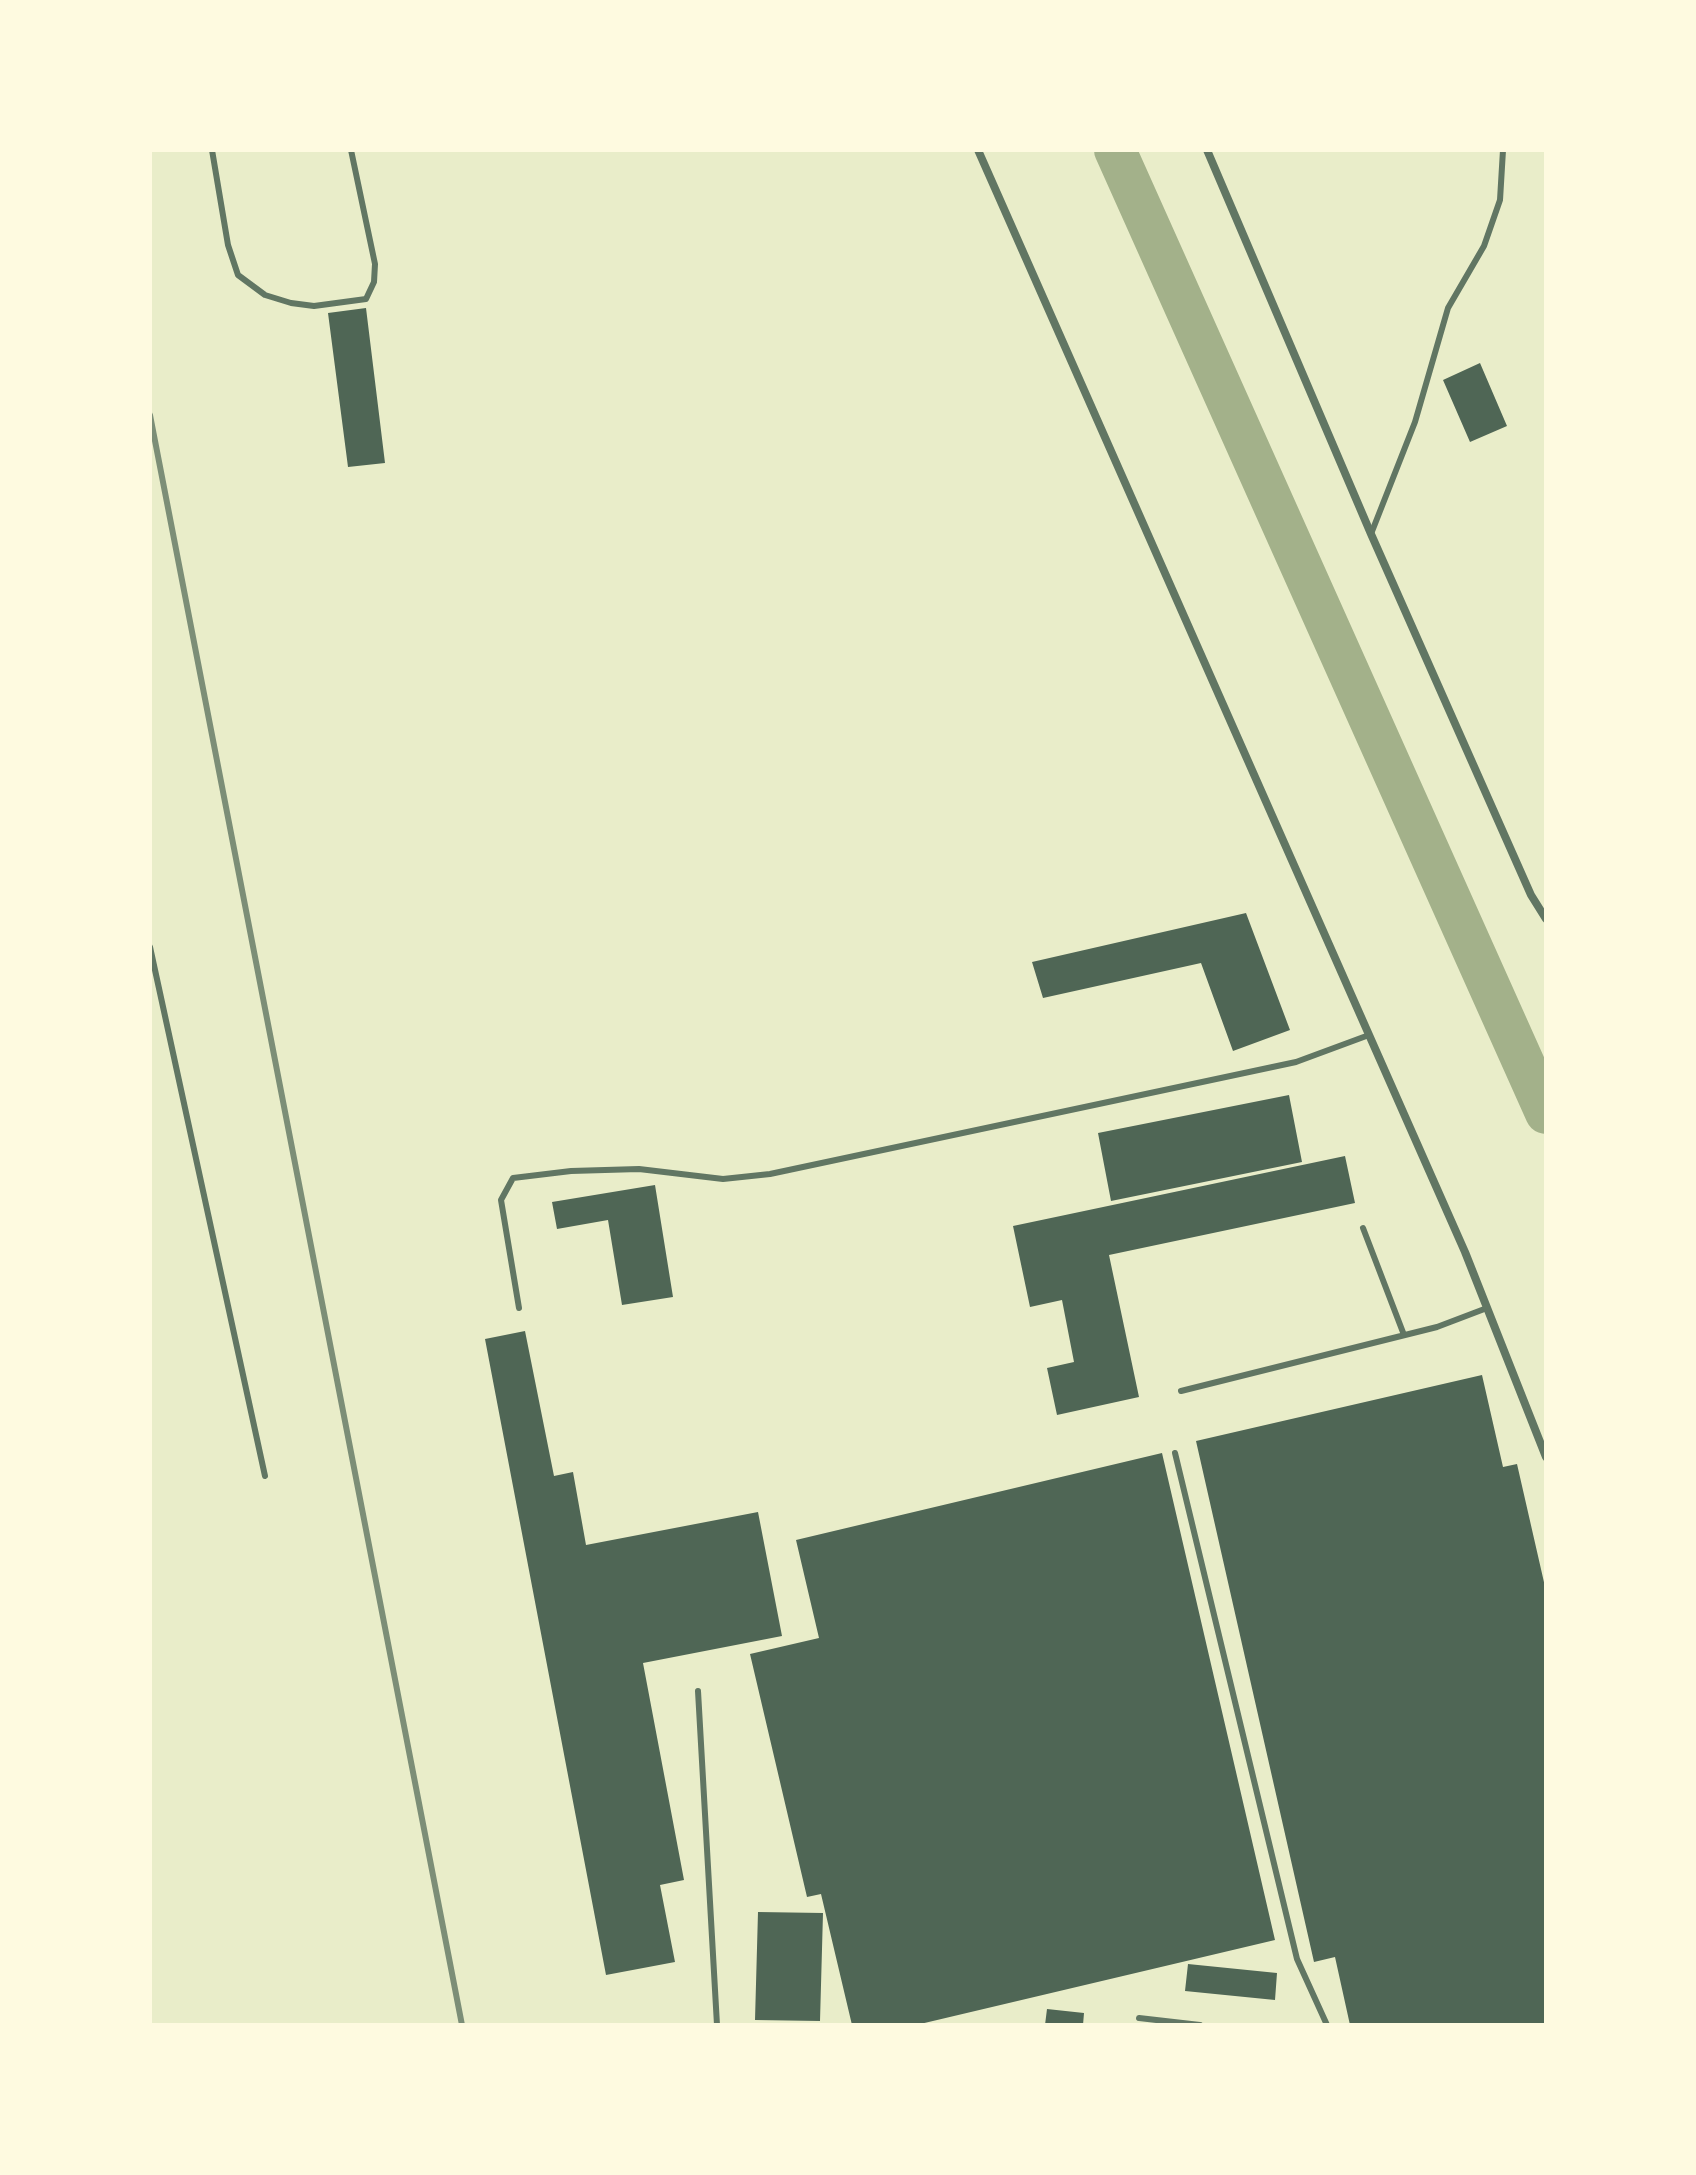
<!DOCTYPE html>
<style>
body{margin:0}
#map{position:relative;width:1696px;height:2175px;overflow:hidden;background:#e9edc9;font-family:"Fira Sans",sans-serif}
canvas{display:block}
.frame{position:absolute;inset:0;border:152px solid #fefae0;pointer-events:none}
</style>
<div id="map">
<canvas width="1696" height="2175"></canvas>
<div class="frame"></div>
</div>
<script>
const ctx = document.querySelector('canvas').getContext('2d');
ctx.lineJoin = 'round';
function poly(rows) {
  const path = new Path2D();
  for (const r of rows) {
    path.moveTo(r[0], r[1]);
    for (let i = 2; i < r.length; i += 2) path.lineTo(r[i], r[i + 1]);
  }
  return path;
}
function strokePath(path, color, width, dash) {
  ctx.strokeStyle = color;
  ctx.lineWidth = width;
  ctx.lineCap = dash ? 'butt' : 'round';
  ctx.setLineDash(dash || []);
  ctx.stroke(path);
}
function paint(path, color) {
  ctx.fillStyle = color;
  ctx.fill(path, 'evenodd');
}
const canal = poly([
 [1115,150,1546,1113]
]);
const building = poly([
 [366,308,385,463,348,467,328,313],
 [1480,363,1507,426,1470,442,1443,380],
 [1246,913,1290,1030,1233,1051,1201,963,1043,998,1032,962],
 [1289,1095,1302,1162,1111,1201,1098,1133],
 [1345,1156,1355,1203,1109,1255,1139,1397,1057,1415,1047,1368,1074,1362,1062,1300,1030,1307,1013,1226],
 [655,1185,673,1297,622,1305,608,1220,557,1229,552,1202],
 [525,1331,554,1476,573,1472,586,1545,758,1512,782,1636,643,1663,684,1880,660,1885,675,1962,606,1975,485,1339],
 [1482,1375,1503,1467,1517,1464,1546,1591,1546,2025,1350,2025,1335,1957,1314,1962,1196,1441],
 [1162,1453,1275,1940,916,2025,852,2025,821,1894,807,1897,750,1654,819,1638,796,1540],
 [758,1912,823,1913,820,2021,755,2020],
 [1188,1964,1277,1973,1275,2000,1185,1991],
 [1047,2009,1084,2013,1083,2025,1045,2025]
]);
const service = poly([
 [212,150,228,245,238,275,265,295,291,303,314,306,366,299,374,282,375,264,351,150],
 [1371,534,1415,422,1448,308,1484,246,1500,200,1503,150],
 [150,947,265,1476],
 [1363,1228,1404,1335],
 [519,1308,501,1200,513,1178,571,1171,639,1169,723,1179,770,1174,1296,1062,1369,1035],
 [1181,1391,1437,1327,1487,1308],
 [1175,1453,1297,1959,1327,2025],
 [698,1691,717,2025],
 [1139,2018,1200,2025]
]);
const minor = poly([
 [978,150,1465,1252,1546,1457],
 [1207,150,1371,534,1531,895,1546,919]
]);
const rail = poly([
 [150,415,462,2025]
]);
strokePath(canal, '#a3b18a', 42);
paint(building, '#4f6655');
strokePath(service, '#617663', 6);
strokePath(minor, '#617663', 8);
strokePath(rail, '#7c8e77', 6);
</script>
